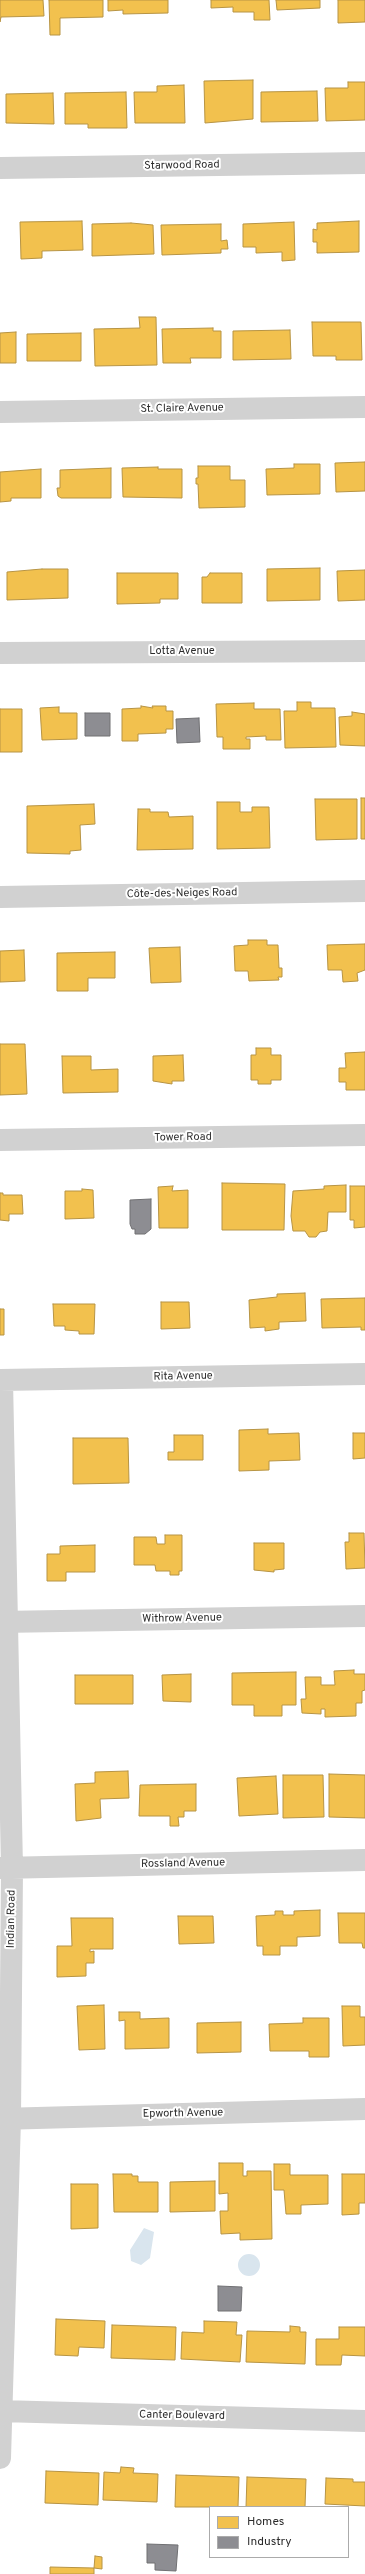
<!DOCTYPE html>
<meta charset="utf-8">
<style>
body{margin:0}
#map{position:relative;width:365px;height:2574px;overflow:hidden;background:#fff;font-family:Overpass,sans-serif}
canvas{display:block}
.legend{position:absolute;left:209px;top:2506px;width:140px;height:52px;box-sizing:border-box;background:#fff;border:1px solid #ababab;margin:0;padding:5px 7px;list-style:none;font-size:12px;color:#2c2c2c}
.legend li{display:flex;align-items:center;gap:8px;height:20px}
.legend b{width:20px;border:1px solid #ababab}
</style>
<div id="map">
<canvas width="365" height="2574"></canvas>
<ul class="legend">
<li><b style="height:11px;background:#f2c14e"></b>Homes</li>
<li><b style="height:11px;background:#8d8d92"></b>Industry</li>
</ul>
</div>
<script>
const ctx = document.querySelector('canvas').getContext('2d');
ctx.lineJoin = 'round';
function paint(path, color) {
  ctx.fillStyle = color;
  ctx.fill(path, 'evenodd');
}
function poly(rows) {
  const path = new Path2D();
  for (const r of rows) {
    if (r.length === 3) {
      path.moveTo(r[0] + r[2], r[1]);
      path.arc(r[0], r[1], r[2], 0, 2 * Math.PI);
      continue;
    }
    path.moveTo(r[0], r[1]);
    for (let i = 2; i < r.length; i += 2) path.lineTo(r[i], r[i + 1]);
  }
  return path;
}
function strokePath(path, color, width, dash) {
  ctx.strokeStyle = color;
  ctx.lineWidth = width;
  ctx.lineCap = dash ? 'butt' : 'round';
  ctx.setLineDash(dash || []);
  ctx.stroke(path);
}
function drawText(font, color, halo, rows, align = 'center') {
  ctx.font = font + ' Overpass,sans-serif';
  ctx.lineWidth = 4;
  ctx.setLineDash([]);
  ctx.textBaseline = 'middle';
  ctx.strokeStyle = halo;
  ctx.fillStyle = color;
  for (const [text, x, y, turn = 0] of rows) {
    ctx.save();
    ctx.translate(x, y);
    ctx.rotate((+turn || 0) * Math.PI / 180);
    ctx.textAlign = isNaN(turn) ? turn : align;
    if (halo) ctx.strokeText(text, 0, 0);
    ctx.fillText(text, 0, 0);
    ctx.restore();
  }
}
const water = poly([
 [144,2228,154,2232,150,2258,141,2265,131,2261,130,2250],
 [249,2265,11]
]);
const homes = poly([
 [0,0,43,0,44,16,1,17,0,22,0,0],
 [49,0,103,0,103,17,60,18,60,35,50,35,49,0],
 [108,0,168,0,168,13,123,14,123,10,108,11,108,0],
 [211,0,269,0,270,20,254,20,254,12,233,12,233,7,211,8,211,0],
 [276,0,320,0,320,8,277,10,276,0],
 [338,0,365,0,365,22,338,23,338,0],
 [253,80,253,119,205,123,204,81,253,80],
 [348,82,365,82,365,120,326,121,325,88,348,88,348,82],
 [184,85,185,123,135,123,134,92,157,92,157,86,184,85],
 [317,91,318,121,261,122,261,92,317,91],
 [126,92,127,128,88,128,88,124,65,124,65,93,126,92],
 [53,93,54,124,6,123,6,94,53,93],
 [82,221,83,250,42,251,42,258,21,259,20,222,82,221],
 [359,221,359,252,317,253,317,242,313,242,313,229,317,230,317,223,359,221],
 [294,222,295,260,282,261,282,252,256,253,256,247,243,247,243,224,294,222],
 [131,223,153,225,154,254,92,256,92,224,131,223],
 [221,224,221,241,227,240,228,249,221,249,221,253,162,255,161,225,221,224],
 [139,317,156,317,157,365,95,366,94,329,140,328,139,317],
 [312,322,361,322,362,360,336,360,336,356,313,356,312,322],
 [213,328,213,331,221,331,221,358,190,358,191,363,163,363,162,329,213,328],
 [290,330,291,359,233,360,233,331,290,330],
 [16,332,16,363,0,363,0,333,16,332],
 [81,333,81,361,27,361,27,334,81,333],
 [365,462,365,491,336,492,335,463,365,462],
 [294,464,320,464,320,494,267,495,266,469,294,468,294,464],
 [198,466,230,466,230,480,245,480,245,507,199,508,198,484,196,484,196,478,198,478,198,466],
 [158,467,158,469,182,469,182,498,123,497,122,468,158,467],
 [111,468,111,498,61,498,58,496,57,488,60,488,60,470,111,468],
 [41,469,41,498,11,498,11,501,0,502,0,472,41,469],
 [320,568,320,600,267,601,267,569,320,568],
 [42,569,68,569,68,598,7,600,7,572,42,569],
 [365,570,365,600,338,601,337,571,365,570],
 [117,573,178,573,178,599,160,599,160,603,117,604,117,573],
 [210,573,242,573,242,603,202,603,202,577,207,577,210,573],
 [297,702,311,702,311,708,335,708,336,747,285,748,284,711,297,711,297,702],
 [254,703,254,709,280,709,281,740,266,740,266,736,246,737,246,739,250,739,250,749,223,749,223,737,217,737,216,704,254,703],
 [141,706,153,708,152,706,166,706,166,711,173,711,173,729,166,729,166,733,138,734,138,741,122,741,122,709,141,708,141,706],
 [59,707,59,713,77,713,77,739,42,740,40,708,59,707],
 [0,709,22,709,22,752,0,752,0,709],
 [352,712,365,714,365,746,340,745,339,717,352,716,352,712],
 [361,798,365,798,365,839,361,839,361,798],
 [315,799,357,799,357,839,316,840,315,799],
 [217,802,240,802,240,812,252,812,252,807,269,807,270,848,217,849,217,802],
 [94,804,95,824,80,825,81,850,70,851,70,854,27,853,27,806,94,804],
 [138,809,150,809,150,812,168,812,169,817,193,816,193,849,137,850,138,809],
 [248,940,267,940,267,945,278,945,279,968,282,968,282,977,278,977,279,980,249,981,248,971,235,971,234,946,248,945,248,940],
 [365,944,365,970,357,973,358,981,343,982,342,970,328,970,327,945,365,944],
 [180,947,181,982,151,983,149,948,180,947],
 [24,950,25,981,0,982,0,951,24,950],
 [115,952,115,978,88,978,88,991,57,991,57,953,115,952],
 [0,1044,25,1044,27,1094,0,1095,0,1044],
 [256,1048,271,1048,271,1055,281,1055,281,1080,271,1080,271,1084,258,1084,258,1080,251,1080,251,1055,256,1055,256,1048],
 [365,1052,365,1090,346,1090,346,1082,339,1082,339,1068,346,1068,345,1053,365,1052],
 [183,1055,184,1081,172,1081,172,1084,153,1081,153,1056,183,1055],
 [62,1056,91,1056,91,1070,118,1069,118,1092,63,1093,62,1056],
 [222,1183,285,1184,284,1230,222,1230,222,1183],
 [346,1185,346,1212,328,1212,327,1231,320,1232,316,1237,309,1237,305,1231,293,1231,291,1216,293,1191,324,1189,324,1186,346,1185],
 [173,1186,172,1191,188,1190,188,1228,159,1228,158,1187,173,1186],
 [350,1186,365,1186,365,1227,354,1228,354,1220,350,1220,350,1186],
 [82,1189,93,1190,94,1218,65,1219,65,1191,82,1191,82,1189],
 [0,1193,3,1193,3,1195,22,1195,23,1214,9,1214,9,1221,0,1220,0,1193],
 [305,1293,306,1321,279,1322,279,1329,265,1331,265,1327,250,1328,249,1300,277,1297,277,1294,305,1293],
 [365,1298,365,1330,361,1330,361,1327,322,1328,321,1299,365,1298],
 [161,1302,189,1302,190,1328,161,1329,161,1302],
 [53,1304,95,1304,94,1334,79,1334,79,1331,65,1330,65,1326,54,1326,53,1304],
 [0,1309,4,1309,4,1335,0,1335,0,1309],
 [268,1429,268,1434,299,1433,300,1460,269,1461,269,1470,239,1471,239,1430,268,1429],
 [353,1433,365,1433,365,1458,353,1459,353,1433],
 [174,1435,203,1435,203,1460,168,1460,168,1452,174,1452,174,1435],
 [73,1438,128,1438,129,1483,73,1484,73,1438],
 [349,1533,364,1533,365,1568,346,1569,345,1542,349,1542,349,1533],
 [165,1535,182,1535,182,1571,179,1571,179,1575,170,1575,170,1571,156,1571,155,1565,134,1565,134,1537,156,1537,157,1544,165,1544,165,1535],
 [254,1543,284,1543,284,1569,274,1570,274,1572,254,1570,254,1543],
 [95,1545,95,1572,66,1572,66,1581,47,1581,47,1554,60,1554,60,1546,95,1545],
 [354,1670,354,1674,365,1674,365,1690,362,1691,362,1703,356,1703,356,1716,325,1717,325,1709,321,1709,321,1714,302,1713,301,1699,306,1699,305,1677,321,1677,321,1685,335,1685,334,1671,354,1670],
 [296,1672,296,1705,282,1705,282,1716,254,1716,254,1705,232,1705,232,1673,296,1672],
 [191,1674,191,1702,163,1701,162,1675,191,1674],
 [75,1675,133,1675,133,1704,75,1704,75,1675],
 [128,1771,129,1798,100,1799,101,1818,76,1821,75,1784,95,1783,95,1772,128,1771],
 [329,1774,365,1775,365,1818,329,1817,329,1774],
 [283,1775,323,1775,324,1817,283,1818,283,1775],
 [276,1776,278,1814,239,1816,237,1778,276,1776],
 [196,1784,196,1811,184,1811,184,1817,178,1817,179,1826,170,1826,170,1816,139,1816,140,1785,196,1784],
 [320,1910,320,1936,297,1937,297,1946,280,1946,280,1955,263,1955,263,1946,257,1946,256,1916,275,1915,275,1911,283,1911,283,1915,294,1915,294,1911,320,1910],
 [338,1913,365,1913,365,1948,363,1948,362,1943,339,1943,338,1913],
 [178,1916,213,1916,214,1943,179,1944,178,1916],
 [71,1918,113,1918,113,1949,90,1949,90,1952,94,1951,94,1963,86,1963,86,1976,57,1977,57,1946,72,1946,71,1918],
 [104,2005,105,2049,79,2050,77,2006,104,2005],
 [342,2006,360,2006,360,2017,365,2017,365,2045,343,2046,342,2006],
 [119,2012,140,2012,140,2019,169,2018,169,2048,125,2049,125,2020,119,2021,119,2012],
 [303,2018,329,2018,329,2057,309,2057,309,2051,270,2051,269,2024,303,2023,303,2018],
 [241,2022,241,2052,197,2053,197,2023,241,2022],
 [219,2163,243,2163,243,2176,247,2176,247,2171,271,2171,272,2239,240,2240,240,2233,221,2234,220,2211,228,2211,228,2193,219,2194,219,2163],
 [274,2164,290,2164,290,2175,328,2175,328,2204,301,2205,301,2214,286,2214,284,2190,274,2190,274,2164],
 [113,2174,132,2174,132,2176,138,2176,138,2182,158,2182,158,2212,114,2212,113,2174],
 [342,2174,365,2174,365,2203,359,2203,359,2214,342,2215,342,2174],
 [215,2181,215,2211,170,2212,170,2182,215,2181],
 [71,2184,98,2184,98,2228,71,2229,71,2184],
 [56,2319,105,2321,104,2348,79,2347,78,2356,55,2355,56,2319],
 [204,2321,237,2322,236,2335,242,2335,240,2362,181,2359,182,2332,204,2333,204,2321],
 [112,2325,176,2327,175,2360,111,2358,112,2325],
 [290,2326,300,2327,300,2332,306,2332,305,2364,246,2362,247,2331,290,2332,290,2326],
 [339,2327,365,2327,365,2356,342,2355,341,2365,316,2365,316,2339,339,2339,339,2327],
 [121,2467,134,2468,133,2473,158,2474,157,2502,103,2500,104,2472,120,2473,121,2467],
 [46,2471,99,2473,98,2505,45,2503,46,2471],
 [176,2475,239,2477,238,2507,175,2507,176,2475],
 [247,2477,306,2479,305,2507,246,2507,247,2477],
 [326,2478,353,2479,353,2482,365,2482,365,2506,325,2504,326,2478],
 [95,2556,102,2557,102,2569,94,2568,94,2574,50,2574,50,2567,94,2568,95,2556]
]);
const industry = poly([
 [85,713,110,713,110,736,85,736,85,713],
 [199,718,200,742,177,743,176,719,199,718],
 [151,1199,151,1229,145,1234,135,1234,135,1229,132,1229,130,1224,130,1200,151,1199],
 [218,2286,242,2287,241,2311,218,2311,218,2286],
 [147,2544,178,2545,176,2571,155,2570,155,2563,147,2563,147,2544]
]);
const street = poly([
 [0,168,365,163],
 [0,412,365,407],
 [0,653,365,651],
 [0,897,365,891],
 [0,1140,365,1135],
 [0,1380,365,1374],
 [0,1622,365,1616],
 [0,1868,365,1860],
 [0,2119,365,2109],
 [0,2411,365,2421],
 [0,2458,10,2119,12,1868,2,1380]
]);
const streetNames = [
 ["Starwood Road",182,166,-1],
 ["St. Claire Avenue",182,409,-1],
 ["Lotta Avenue",182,652],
 ["Côte-des-Neiges Road",182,894,-1],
 ["Tower Road",183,1138,-1],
 ["Rita Avenue",183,1377,-1],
 ["Withrow Avenue",182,1619,-1],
 ["Rossland Avenue",183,1864,-1],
 ["Indian Road",12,1919,-89],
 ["Epworth Avenue",183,2114,-1],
 ["Canter Boulevard",182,2416,1]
];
paint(water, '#d9e5ee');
paint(homes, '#f2c14e');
strokePath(homes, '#b79444', 1);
paint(industry, '#8d8d92');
strokePath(industry, '#707073', 1);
strokePath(street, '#d1d1d1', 22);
drawText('11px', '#2c2c2c', '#fff', streetNames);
</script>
